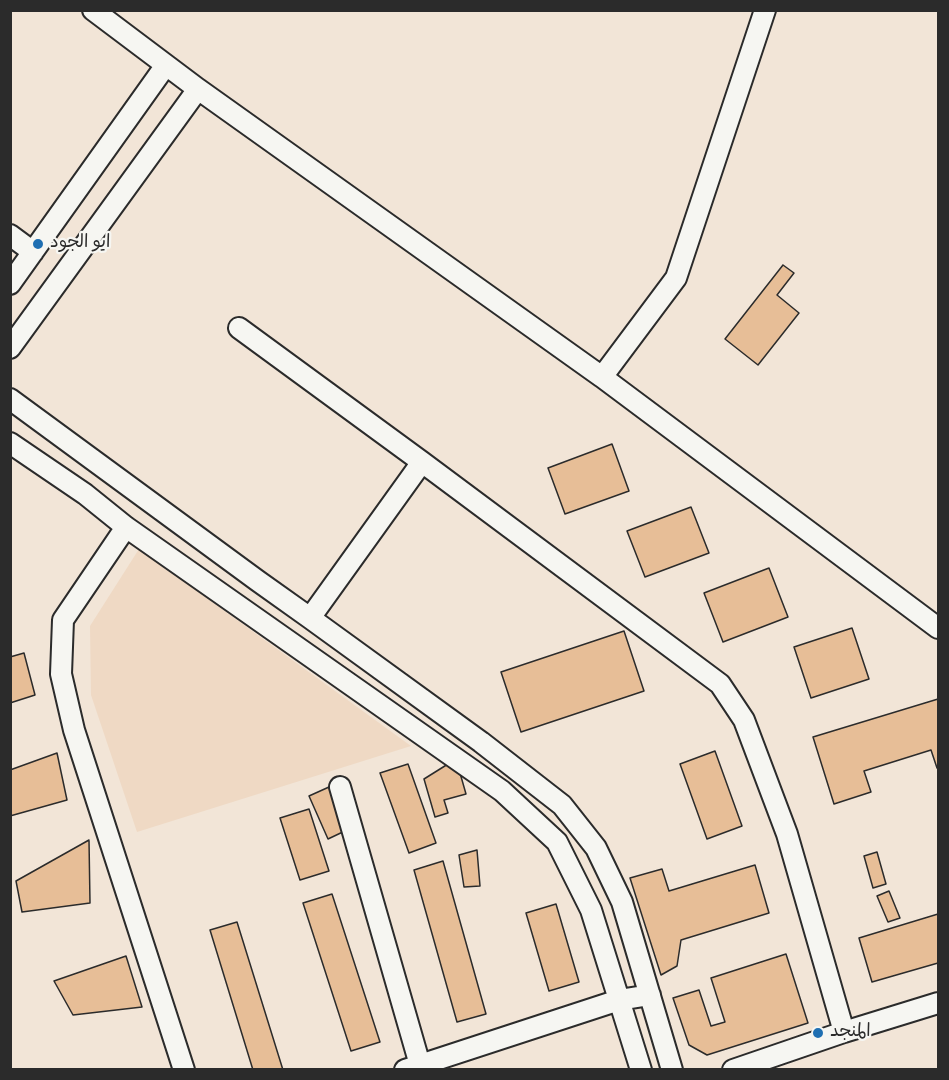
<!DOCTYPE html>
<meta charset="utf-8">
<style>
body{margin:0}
#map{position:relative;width:949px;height:1080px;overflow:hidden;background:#f2e5d7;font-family:"Gochi Hand",sans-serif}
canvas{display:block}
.frame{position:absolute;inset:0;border:12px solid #2b2b2b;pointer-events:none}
</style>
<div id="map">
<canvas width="949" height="1080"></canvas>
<div class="frame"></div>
</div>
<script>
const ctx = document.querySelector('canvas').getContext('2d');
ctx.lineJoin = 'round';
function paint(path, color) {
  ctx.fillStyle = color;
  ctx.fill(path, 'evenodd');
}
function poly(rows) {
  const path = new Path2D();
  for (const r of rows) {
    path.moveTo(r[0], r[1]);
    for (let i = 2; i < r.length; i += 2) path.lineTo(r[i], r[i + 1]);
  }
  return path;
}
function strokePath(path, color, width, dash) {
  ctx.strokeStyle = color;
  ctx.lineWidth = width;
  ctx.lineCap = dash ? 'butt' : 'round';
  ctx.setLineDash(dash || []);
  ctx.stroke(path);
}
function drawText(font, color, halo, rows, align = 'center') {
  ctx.font = font + ' "Gochi Hand","Playpen Sans Arabic",sans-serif';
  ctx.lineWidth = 4.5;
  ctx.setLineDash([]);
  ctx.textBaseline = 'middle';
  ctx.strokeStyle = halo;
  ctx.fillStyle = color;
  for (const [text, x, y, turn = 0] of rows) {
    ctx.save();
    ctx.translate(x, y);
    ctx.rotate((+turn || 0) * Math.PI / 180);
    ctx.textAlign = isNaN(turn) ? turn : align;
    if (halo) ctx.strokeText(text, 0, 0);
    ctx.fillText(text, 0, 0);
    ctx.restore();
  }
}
const built = poly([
 [139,549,411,746,137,832,91,695,90,626]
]);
const building = poly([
 [783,265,794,273,777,295,799,313,758,365,725,339,783,265],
 [612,444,629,491,565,514,548,468,612,444],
 [691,507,709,553,645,577,627,531,691,507],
 [769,568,788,617,723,642,704,593,769,568],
 [852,628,869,679,811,698,794,647,852,628],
 [624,631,644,691,521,732,501,672,624,631],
 [24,653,35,695,10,703,10,657,24,653],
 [938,699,938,768,937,768,931,750,864,771,871,792,834,804,813,737,938,699],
 [715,751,742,826,707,839,680,764,715,751],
 [57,753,67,800,10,816,10,770,57,753],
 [456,759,466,794,444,800,448,813,435,817,424,779,456,759],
 [408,764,436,843,409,853,380,773,408,764],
 [329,787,347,830,328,839,309,796,329,787],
 [309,809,329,871,300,880,280,818,309,809],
 [89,840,90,903,22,912,16,881,89,840],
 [477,850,480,886,464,887,459,855,477,850],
 [877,852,886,884,873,888,864,856,877,852],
 [443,861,486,1014,457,1022,414,870,443,861],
 [755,865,769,913,681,940,677,966,661,975,630,878,662,869,669,891,755,865],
 [889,891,900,918,888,922,877,896,889,891],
 [332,894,380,1042,351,1051,303,903,332,894],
 [556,904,579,982,549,991,526,913,556,904],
 [938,914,938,963,872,982,859,938,938,914],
 [237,922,283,1070,253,1070,210,930,237,922],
 [786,954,808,1023,707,1055,689,1045,673,998,699,990,711,1026,725,1022,711,978,786,954],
 [126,956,142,1007,73,1015,54,981,126,956]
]);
const street = poly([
 [93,10,198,89,602,377,938,628],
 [10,235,33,252],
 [10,284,166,65],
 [239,328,422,462,720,684,744,720,787,834,844,1032],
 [10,348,198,89],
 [602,377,676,278,765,10],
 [10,399,258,581,310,618,481,742,562,805,596,848,622,902,672,1070],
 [10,443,85,494,126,527,502,791,557,842,591,910,641,1070],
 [126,527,63,620,61,674,74,730,184,1070],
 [310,618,422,462],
 [340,787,420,1065],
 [405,1070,619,1000,650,995],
 [733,1070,844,1032,938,1003]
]);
const markers = [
 [38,244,6,"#1f6fb2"],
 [818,1033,6,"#1f6fb2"]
];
const poiNames = [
 ["ايو الجود",50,244],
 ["المنجد",830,1033]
];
paint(built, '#efd9c4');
paint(building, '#e7be97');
strokePath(building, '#2b2b2b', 1.5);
strokePath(street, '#2b2b2b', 24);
strokePath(street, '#f6f6f2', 20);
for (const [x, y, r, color] of markers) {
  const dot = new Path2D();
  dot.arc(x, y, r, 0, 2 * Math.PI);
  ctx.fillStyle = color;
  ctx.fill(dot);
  strokePath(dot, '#f6f6f2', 2);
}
drawText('18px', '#2b2b2b', '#f6f6f2', poiNames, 'left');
</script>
